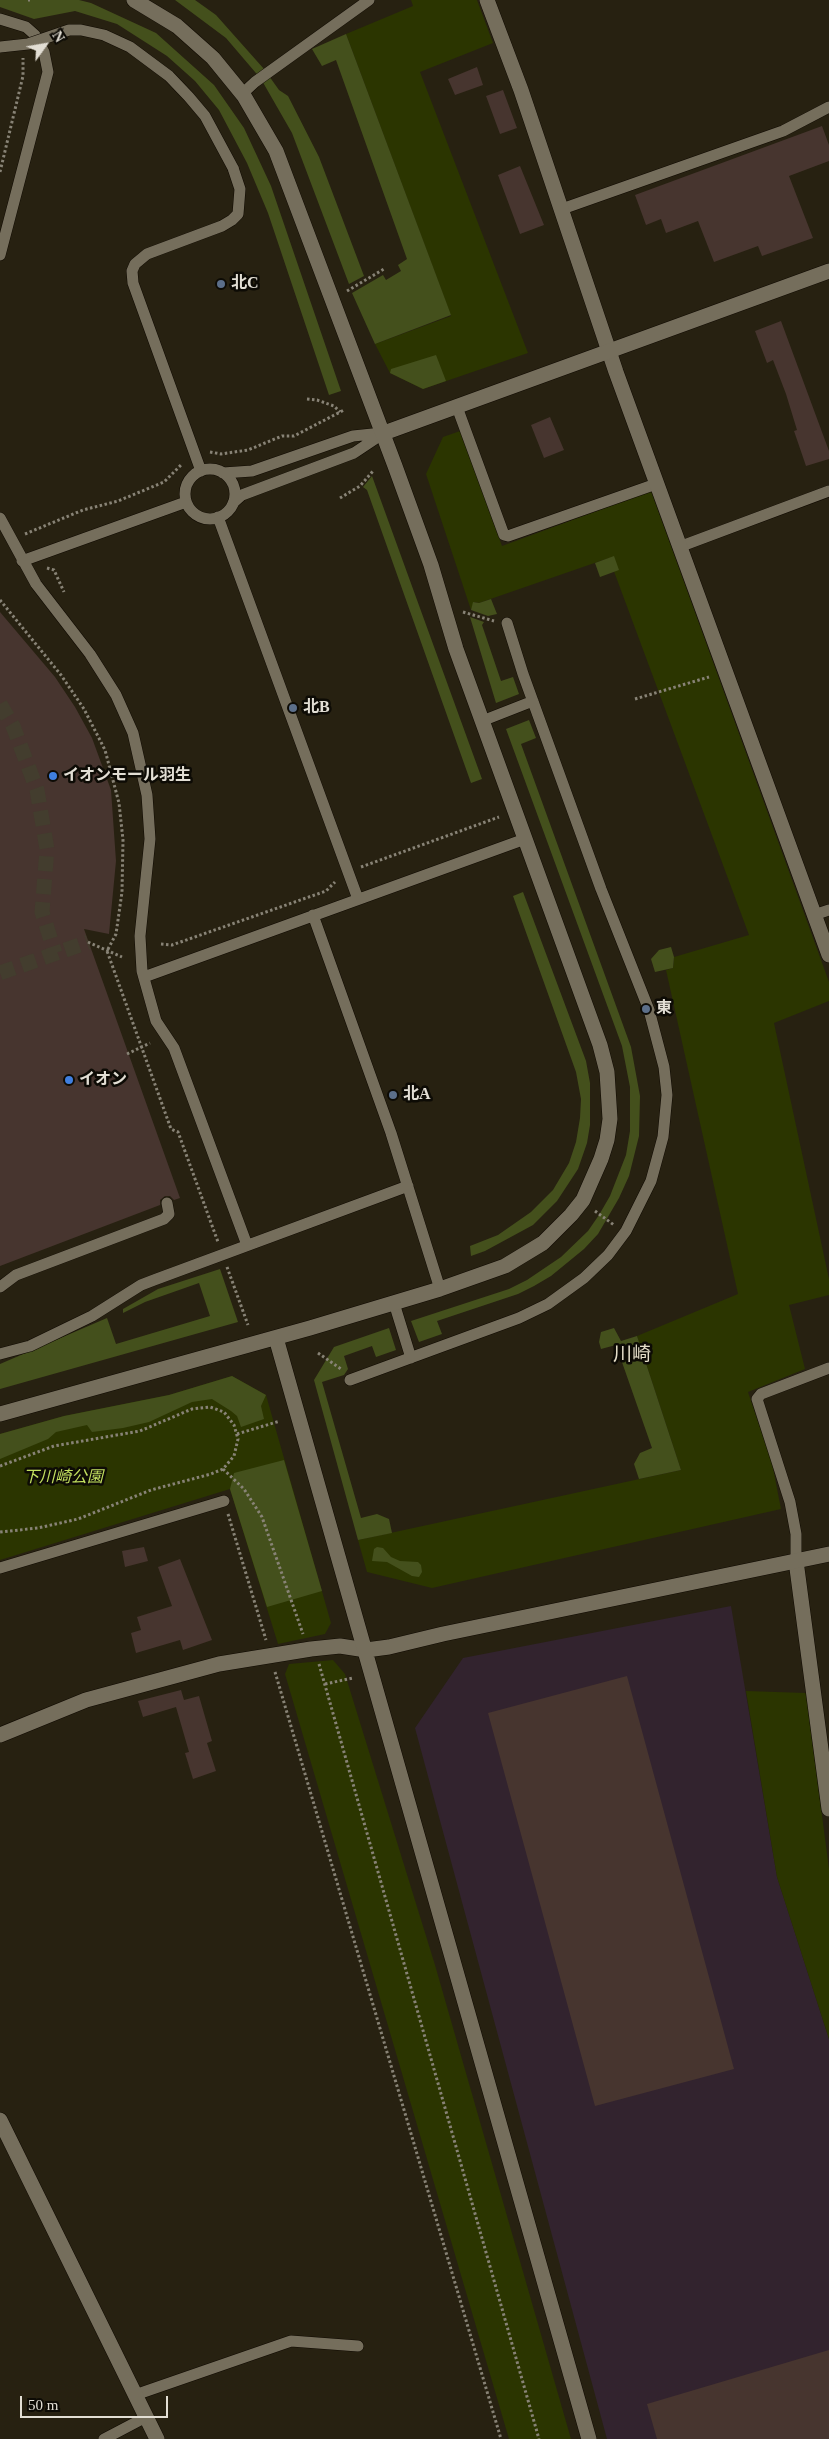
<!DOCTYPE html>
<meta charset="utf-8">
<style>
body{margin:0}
#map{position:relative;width:829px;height:2439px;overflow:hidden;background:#272111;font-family:"Times New Roman",serif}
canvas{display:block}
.north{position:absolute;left:20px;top:20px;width:50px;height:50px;-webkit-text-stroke:4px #0d0b05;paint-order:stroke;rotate:58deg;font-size:14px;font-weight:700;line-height:20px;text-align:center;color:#e2ded4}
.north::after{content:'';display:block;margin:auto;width:18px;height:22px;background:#e2ded4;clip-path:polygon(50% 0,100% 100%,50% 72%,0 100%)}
.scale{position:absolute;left:20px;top:2396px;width:148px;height:22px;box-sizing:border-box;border:2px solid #e2ded4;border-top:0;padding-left:6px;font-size:15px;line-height:18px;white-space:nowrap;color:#e2ded4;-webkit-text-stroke:4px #0d0b05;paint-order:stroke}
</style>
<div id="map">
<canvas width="829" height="2439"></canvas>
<div class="north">N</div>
<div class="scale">50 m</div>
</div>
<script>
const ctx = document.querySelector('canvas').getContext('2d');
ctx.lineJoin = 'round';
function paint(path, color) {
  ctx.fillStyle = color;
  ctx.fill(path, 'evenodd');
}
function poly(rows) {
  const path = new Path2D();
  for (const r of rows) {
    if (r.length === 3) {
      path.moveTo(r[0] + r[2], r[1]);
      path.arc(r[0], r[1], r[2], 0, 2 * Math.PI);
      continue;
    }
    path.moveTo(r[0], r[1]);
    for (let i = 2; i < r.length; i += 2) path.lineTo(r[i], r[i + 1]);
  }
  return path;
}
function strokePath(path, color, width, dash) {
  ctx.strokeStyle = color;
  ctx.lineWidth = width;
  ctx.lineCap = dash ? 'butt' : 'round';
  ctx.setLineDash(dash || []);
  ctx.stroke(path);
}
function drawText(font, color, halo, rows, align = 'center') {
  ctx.font = font + ' "Times New Roman","Noto Sans JP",serif';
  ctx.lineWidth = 5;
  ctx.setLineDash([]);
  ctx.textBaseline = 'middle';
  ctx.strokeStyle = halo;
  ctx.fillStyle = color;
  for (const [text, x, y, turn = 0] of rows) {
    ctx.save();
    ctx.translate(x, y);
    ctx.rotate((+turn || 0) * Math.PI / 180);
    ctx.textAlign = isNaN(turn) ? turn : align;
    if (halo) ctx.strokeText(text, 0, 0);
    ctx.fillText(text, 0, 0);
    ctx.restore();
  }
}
const industrial = poly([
 [731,1606,777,1877,829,2039,829,2439,607,2439,415,1728,463,1658]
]);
const green = poly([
 [411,0,477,0,493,43,420,72,528,353,423,389,390,373,375,344,451,316,346,34,413,6],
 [460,431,502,546,651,491,829,982,829,1001,774,1023,829,1279,829,1295,789,1305,805,1369,748,1392,772,1463,781,1509,432,1588,367,1572,358,1540,681,1470,637,1336,738,1294,666,970,673,968,674,957,749,935,609,558,479,603,474,602,471,610,426,474,443,437],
 [232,1376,266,1395,331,1623,325,1634,278,1644,230,1489,0,1560,0,1434,64,1416,169,1395],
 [333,1660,345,1674,435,1965,571,2439,509,2439,285,1674,289,1664],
 [746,1691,806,1693,829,1869,829,2039,777,1877]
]);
const forest = poly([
 [0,0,79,0,91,3,156,33,214,85,244,128,271,186,341,391,329,395,268,213,247,163,219,110,195,81,167,56,117,24,75,11,34,19,0,7],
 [175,0,195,0,216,15,264,69,279,90,288,96,319,157,364,276,349,284,292,133,261,79,226,38],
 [346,34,451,315,375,344,352,293,383,275,386,280,401,271,398,265,407,259,336,60,322,66,312,49],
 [436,355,446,381,423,389,390,373,391,369],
 [372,476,482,779,471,783,367,490,363,487],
 [614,556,619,570,600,577,595,563],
 [491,599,497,614,488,616,471,610,473,602,479,603],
 [470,617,484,622,482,625,501,681,513,677,519,694,496,703],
 [529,720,536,738,521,744,631,1047,640,1096,639,1136,629,1176,619,1198,598,1234,584,1249,551,1276,534,1286,518,1294,437,1321,442,1334,419,1342,411,1321,509,1289,527,1280,561,1257,588,1231,599,1215,610,1196,626,1155,630,1131,630,1087,622,1046,506,729],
 [523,892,586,1061,590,1083,590,1125,587,1143,578,1169,557,1201,533,1225,485,1251,471,1256,470,1246,498,1235,531,1212,553,1190,569,1163,576,1142,580,1118,581,1099,576,1072,513,896],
 [671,947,674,957,673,968,655,972,651,959,659,950],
 [220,1269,238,1322,0,1389,0,1364,107,1318,116,1344,210,1316,199,1283,145,1302,123,1313,123,1309,158,1289],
 [389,1328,396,1350,376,1357,372,1346,344,1356,348,1369,344,1375,322,1382,361,1518,377,1514,389,1519,392,1533,358,1540,314,1380,334,1347],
 [614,1328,621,1341,637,1336,681,1470,639,1479,634,1464,640,1453,652,1448,616,1345,601,1349,599,1342,601,1332],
 [232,1376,266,1395,261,1406,264,1419,241,1427,237,1416,231,1411,212,1399,192,1402,149,1422,123,1428,92,1432,87,1425,56,1432,48,1439,0,1459,0,1434,64,1416,169,1395],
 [284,1460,322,1591,267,1607,230,1489,234,1473],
 [377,1547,383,1548,391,1557,400,1561,418,1562,421,1565,422,1572,419,1577,412,1576,387,1562,372,1561,374,1549]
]);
const building = poly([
 [477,67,483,85,455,95,448,79],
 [503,90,517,128,500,134,486,96],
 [822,126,829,145,829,161,789,176,813,238,762,256,758,246,714,262,698,221,666,233,661,219,646,225,635,195],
 [520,166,544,225,520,234,498,175],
 [781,321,829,451,829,459,806,466,794,431,797,430,786,394,773,360,767,363,755,331],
 [550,417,564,450,544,458,531,425],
 [0,612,55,677,75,707,92,738,111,790,116,861,109,934,84,929,180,1198,174,1200,170,1196,165,1196,160,1200,160,1205,0,1266],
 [144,1547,148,1561,125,1567,122,1551],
 [180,1559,212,1640,183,1650,180,1640,136,1653,131,1633,141,1630,137,1617,172,1606,158,1567],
 [627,1676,734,2069,595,2106,488,1713],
 [181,1690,184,1700,199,1696,212,1741,207,1743,216,1771,193,1779,185,1753,189,1752,176,1707,143,1717,138,1701],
 [829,2350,829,2439,657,2439,647,2404]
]);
const pedestrianTunnel = poly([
 [0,704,13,726,37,790,47,849,42,912,55,953],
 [0,973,88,942]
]);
const path = poly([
 [28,0,30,0],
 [0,172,23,76,23,58],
 [347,291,384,269],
 [307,399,317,400,334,406,340,412],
 [210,452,221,454,248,450,282,436,294,436,344,410],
 [340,498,360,486,373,471],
 [25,534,83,510,118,501,164,482,182,464],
 [47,568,54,570,64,592],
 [0,600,61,675,84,709,105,750,119,803,123,840,122,892,116,934,107,951,171,1129,178,1132,218,1242],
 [463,612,494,621],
 [635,699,709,677],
 [361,867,499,817],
 [88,942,122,957],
 [161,944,172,945,326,891,335,882],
 [127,1054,150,1043],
 [595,1211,614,1225],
 [227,1267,248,1325],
 [318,1353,341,1369],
 [237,1434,280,1421],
 [0,1466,54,1446,140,1431,192,1409,210,1407,224,1412,234,1425,238,1439,234,1456,223,1469,211,1474,151,1490,78,1519,38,1528,0,1532],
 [223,1469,244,1489,262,1517,303,1634],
 [228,1514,266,1640],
 [319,1664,539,2439],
 [275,1672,501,2439],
 [325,1684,353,1678]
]);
const service = poly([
 [0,19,26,27,35,35,44,52,48,72,0,255],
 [242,94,255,82,369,0],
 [562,209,783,131,829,107],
 [457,407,504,535,508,536,656,484],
 [210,494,25],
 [201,471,133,283,132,271,135,264,147,254,222,226,232,220,238,214,240,189,233,168],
 [223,473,252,471,353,436,382,433],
 [233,503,242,495,354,453,384,433],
 [218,517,358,899],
 [0,518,36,584,90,654,116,695,133,733,147,795,150,839,140,936,142,971,156,1021,174,1048,247,1245],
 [679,547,829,491],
 [22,561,186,502],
 [482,721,533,701],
 [313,915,391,1133,440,1289],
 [814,915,829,910],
 [144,977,525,839],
 [0,1287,16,1275,164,1219,169,1214,167,1203],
 [394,1303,411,1358],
 [0,1354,30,1346,92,1316,141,1285,154,1280,408,1186],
 [350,1380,519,1318,548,1304,584,1278,608,1255,626,1231,651,1181,663,1137,667,1095,664,1067,649,1010,601,889,523,674,507,623],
 [796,1561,796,1534,790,1502,757,1399,761,1394,829,1368],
 [0,1568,224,1501],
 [135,2395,291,2341,358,2346],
 [104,2439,146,2417]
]);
const minor = poly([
 [487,0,521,90,616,372,829,955],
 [796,1561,829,1809],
 [0,1735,86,1700,219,1664,311,1649,340,1646,366,1650],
 [0,2120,157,2439]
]);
const tertiary = poly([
 [384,433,829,271],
 [276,1338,589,2439],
 [0,1414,310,1328,440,1289,505,1266,543,1243,571,1215,583,1200,601,1159,607,1140,610,1119,607,1072,600,1045,456,649,431,565,395,466,276,151,244,96,213,58,177,26,134,0],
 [366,1650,389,1647,443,1634,829,1554]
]);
const serviceBridge = poly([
 [0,47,28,44,69,30,81,30,104,35,130,47,169,76,189,97,205,116,233,168]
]);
const markers = [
 [221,284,5,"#5c6f8a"],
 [293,708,5,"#5c6f8a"],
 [53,776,5,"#3f7fe0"],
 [646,1009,5,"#5c6f8a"],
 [69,1080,5,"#3f7fe0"],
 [393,1095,5,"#5c6f8a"]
];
const poiNames = [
 ["北C",231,284],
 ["北B",303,708],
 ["イオンモール羽生",63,776],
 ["東",656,1009],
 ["イオン",79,1080],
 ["北A",403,1095]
];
const parkNames = [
 ["下川崎公園",63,1478]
];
const quarterNames = [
 ["川崎",632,1355]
];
paint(industrial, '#32232e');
paint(green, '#2b3500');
paint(forest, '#44501c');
paint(building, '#47352f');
strokePath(pedestrianTunnel, '#433d2e', 15, [15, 8]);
strokePath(service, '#100a00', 12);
strokePath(minor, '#100a00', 16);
strokePath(tertiary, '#100a00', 16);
strokePath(path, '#888376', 3, [2.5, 2.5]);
strokePath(service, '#756e5c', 11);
strokePath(minor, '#756e5c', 15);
strokePath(tertiary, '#756e5c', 15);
strokePath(serviceBridge, '#100a00', 12, []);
strokePath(serviceBridge, '#756e5c', 11);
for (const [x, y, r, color] of markers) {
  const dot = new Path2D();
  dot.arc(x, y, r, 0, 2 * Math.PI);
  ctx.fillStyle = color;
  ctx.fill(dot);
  strokePath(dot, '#0d0b05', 2);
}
drawText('bold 16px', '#e2ded4', '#0d0b05', poiNames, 'left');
drawText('italic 16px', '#c2df5f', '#0d0b05', parkNames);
drawText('19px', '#e5dec9', '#0d0b05', quarterNames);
</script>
